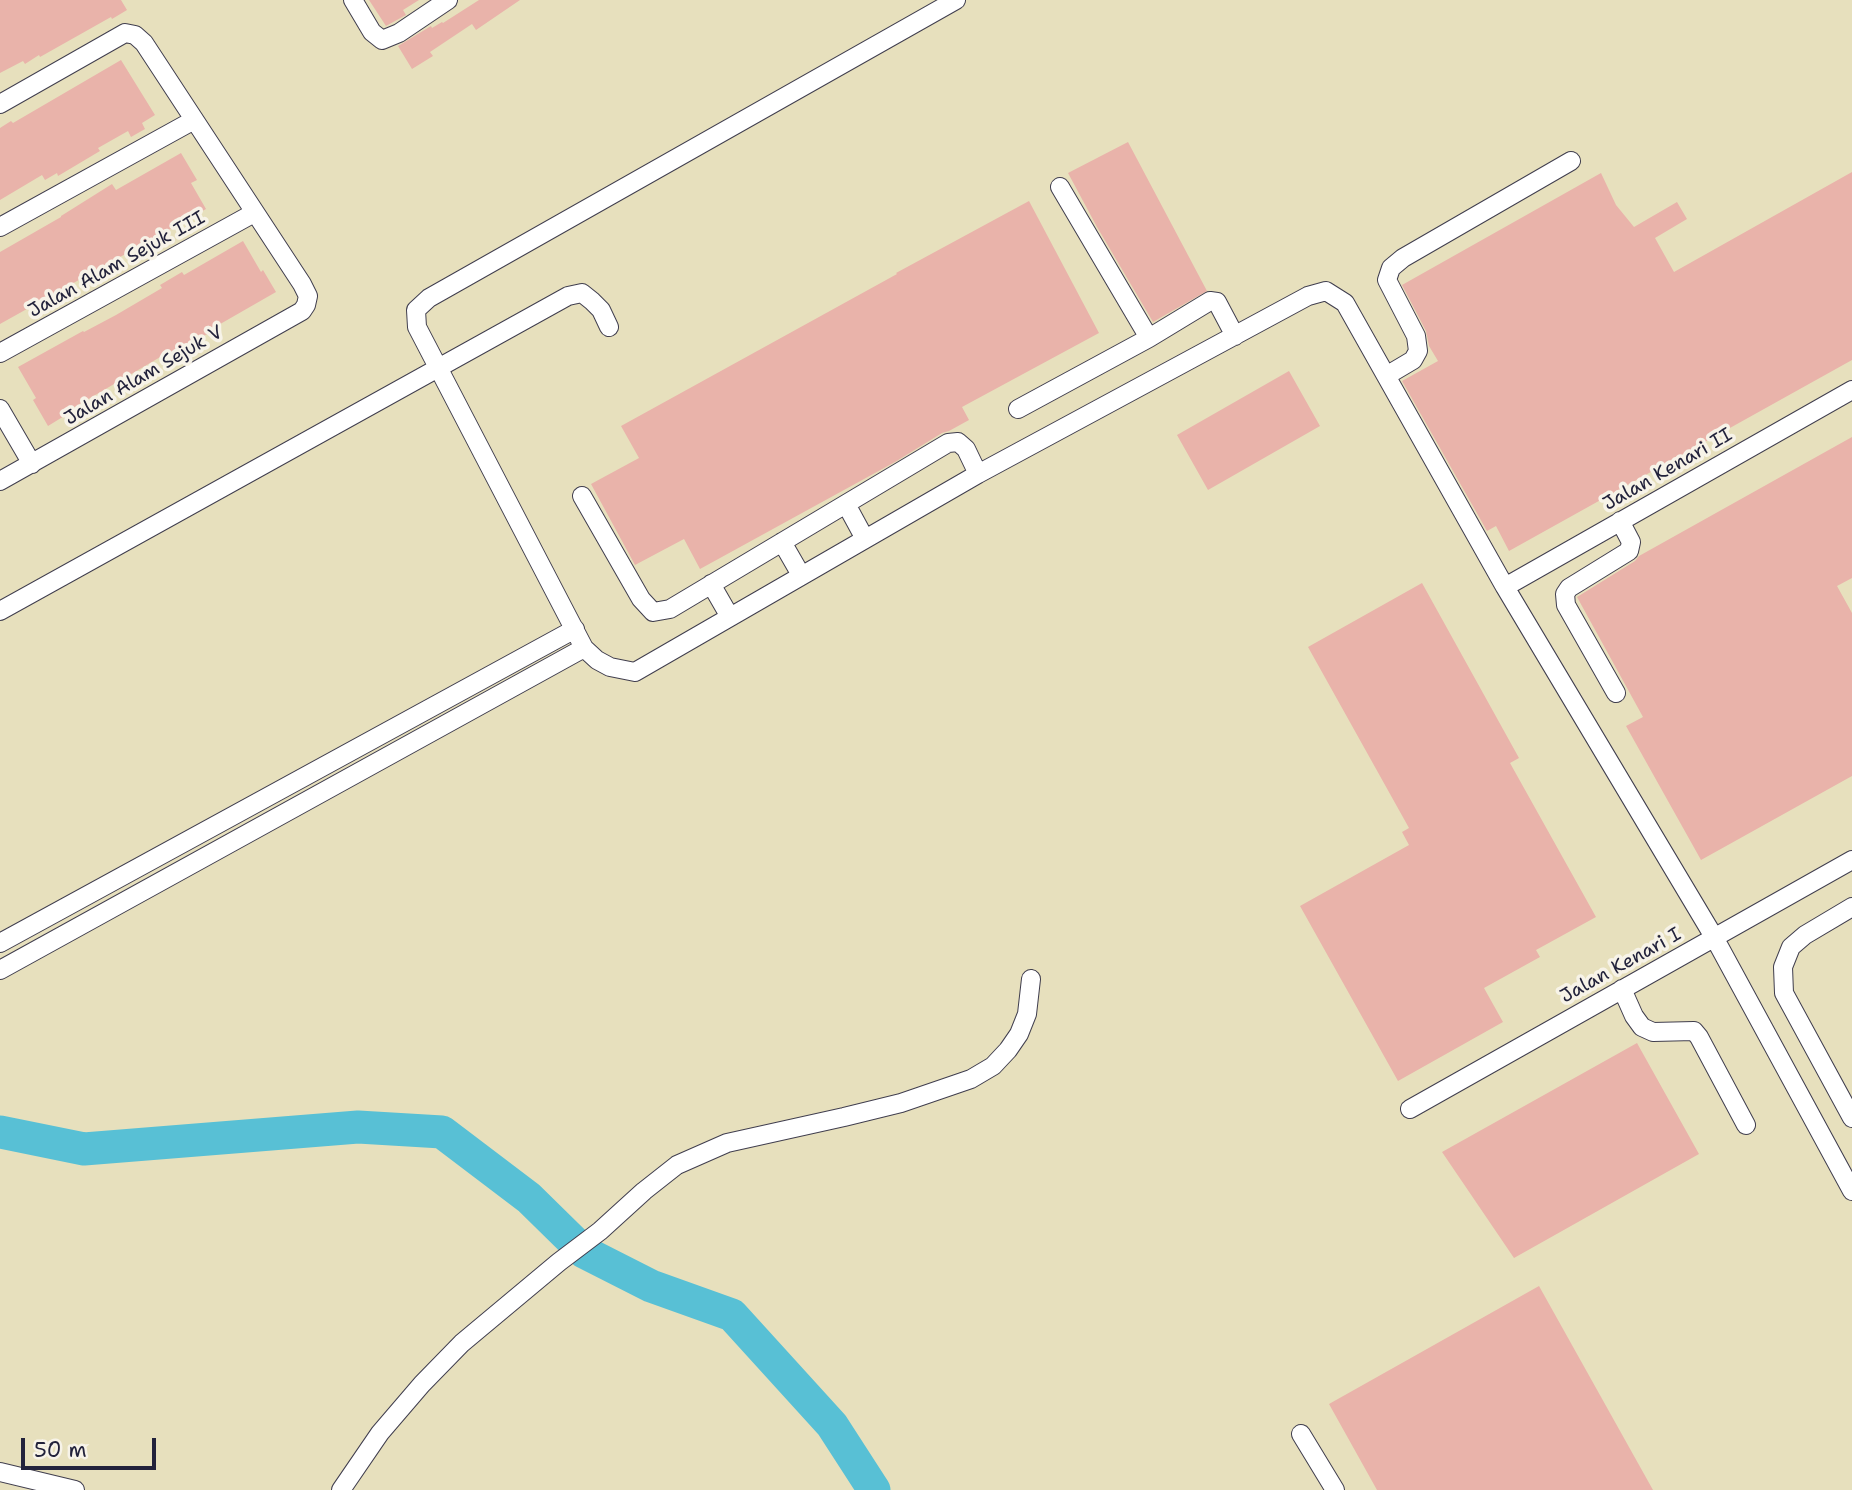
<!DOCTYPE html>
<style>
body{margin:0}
#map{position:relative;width:1852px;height:1490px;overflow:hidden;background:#e7e0bd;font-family:"Shantell Sans",sans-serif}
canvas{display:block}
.scale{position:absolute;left:21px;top:1438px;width:135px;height:32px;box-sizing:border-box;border:4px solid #22223b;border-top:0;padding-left:9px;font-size:21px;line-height:24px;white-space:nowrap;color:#22223b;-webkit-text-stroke:5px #f7f3e8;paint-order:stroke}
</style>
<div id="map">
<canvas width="1852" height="1490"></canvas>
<div class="scale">50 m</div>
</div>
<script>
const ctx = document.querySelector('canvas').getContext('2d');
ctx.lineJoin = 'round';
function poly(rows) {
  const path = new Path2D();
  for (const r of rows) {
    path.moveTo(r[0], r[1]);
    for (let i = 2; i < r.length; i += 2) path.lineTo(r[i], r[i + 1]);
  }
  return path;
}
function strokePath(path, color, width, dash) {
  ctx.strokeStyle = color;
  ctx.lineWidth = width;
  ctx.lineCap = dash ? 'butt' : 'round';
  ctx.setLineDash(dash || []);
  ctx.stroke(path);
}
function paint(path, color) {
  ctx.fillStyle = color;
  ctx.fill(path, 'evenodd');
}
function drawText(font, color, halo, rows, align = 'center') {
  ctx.font = font + ' "Shantell Sans",sans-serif';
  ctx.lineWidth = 7;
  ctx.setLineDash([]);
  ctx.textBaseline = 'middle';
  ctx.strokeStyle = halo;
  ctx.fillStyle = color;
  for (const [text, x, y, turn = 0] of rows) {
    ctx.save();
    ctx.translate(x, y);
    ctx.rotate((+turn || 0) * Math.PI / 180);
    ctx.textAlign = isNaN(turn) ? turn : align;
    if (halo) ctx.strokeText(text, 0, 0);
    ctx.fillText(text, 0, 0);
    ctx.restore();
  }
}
const river = poly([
 [0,1132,84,1149,358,1127,442,1132,529,1198,584,1252,651,1286,732,1315,832,1425,874,1490]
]);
const building = poly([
 [0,0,121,0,127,10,112,19,111,17,40,57,39,55,25,64,23,61,0,73],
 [369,0,419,0,403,10,406,15,386,26],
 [479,0,520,0,476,30,472,24,430,52,433,56,412,69,398,46,431,26,432,28,442,22,443,23],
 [121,60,155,115,142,123,145,129,131,137,128,131,98,148,100,151,58,176,57,173,45,180,42,175,0,200,0,128,11,121,13,123],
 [1128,142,1207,291,1153,322,1097,227,1068,173],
 [181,153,197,180,191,183,206,209,0,324,0,252,61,217,61,216,112,184,116,190],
 [1852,172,1852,360,1509,551,1496,526,1487,531,1402,381,1438,361,1429,346,1426,331,1402,285,1601,173,1616,205,1634,227,1677,202,1687,219,1655,238,1674,272],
 [1029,201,1099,333,962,407,969,420,949,431,942,433,895,462,700,569,684,539,635,565,591,484,639,458,621,426,897,274,896,273],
 [243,241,261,272,263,270,276,292,215,327,216,329,191,343,163,358,162,356,133,373,73,408,74,410,48,426,33,400,36,398,18,367,83,331,84,332,116,315,162,288,160,285,182,272,184,275],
 [1289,371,1320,426,1208,490,1177,435],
 [1852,437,1852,578,1837,586,1852,613,1852,776,1701,860,1626,726,1643,717,1577,597,1635,561,1639,556],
 [1422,583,1519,758,1510,763,1596,917,1536,950,1540,957,1484,988,1503,1022,1398,1081,1300,906,1409,845,1402,832,1409,828,1308,647],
 [1637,1043,1699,1154,1514,1258,1442,1152],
 [1539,1286,1653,1490,1377,1490,1329,1404]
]);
const minor = poly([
 [353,0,372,32,382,40,399,33,448,0],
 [956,0,429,298,416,310,417,327,584,648,597,660,610,667,635,672,978,474,1308,296,1326,291,1345,303,1505,587,1714,937,1852,1191],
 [0,104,125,33,135,35,144,43,302,284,308,296,306,305,302,311,0,481],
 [0,227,194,120],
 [1149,338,1210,301,1217,302,1235,336],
 [0,353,254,213],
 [1386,376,1413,360,1418,351,1416,336,1387,280,1391,268,1403,258,1571,161],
 [0,409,32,464],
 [1018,409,1149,338,1060,187],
 [582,496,641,599,653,612,670,609,948,443,958,442,966,449,978,474],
 [846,504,865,539],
 [782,542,801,575],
 [711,584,730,617],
 [1505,587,1852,390],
 [0,611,568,296,582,293,592,301,601,310,609,327],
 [1616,693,1566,605,1565,594,1569,588,1629,551,1631,542,1620,521],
 [1852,907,1805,935,1791,947,1783,967,1784,993,1852,1118],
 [0,943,575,629],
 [0,970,584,648],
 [1622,989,1634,1016,1642,1027,1653,1032,1694,1031,1699,1037,1746,1125],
 [1410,1109,1852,860],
 [1301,1434,1335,1490],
 [0,1472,75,1490],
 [341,1490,380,1433,422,1384,462,1343,559,1262,600,1231,644,1191,677,1165,727,1143,844,1117,901,1103,971,1079,993,1066,1008,1050,1019,1034,1027,1014,1031,979]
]);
const streetNames = [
 ["Jalan Alam Sejuk III",117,265,-29],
 ["Jalan Alam Sejuk V",144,376,-30],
 ["Jalan Kenari II",1668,470,-30],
 ["Jalan Kenari I",1621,966,-29]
];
strokePath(river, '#58c0d5', 33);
paint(building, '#e9b3aa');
strokePath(minor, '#403e4e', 20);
strokePath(minor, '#fff', 18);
drawText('19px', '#22223b', '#f7f3e8', streetNames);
</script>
